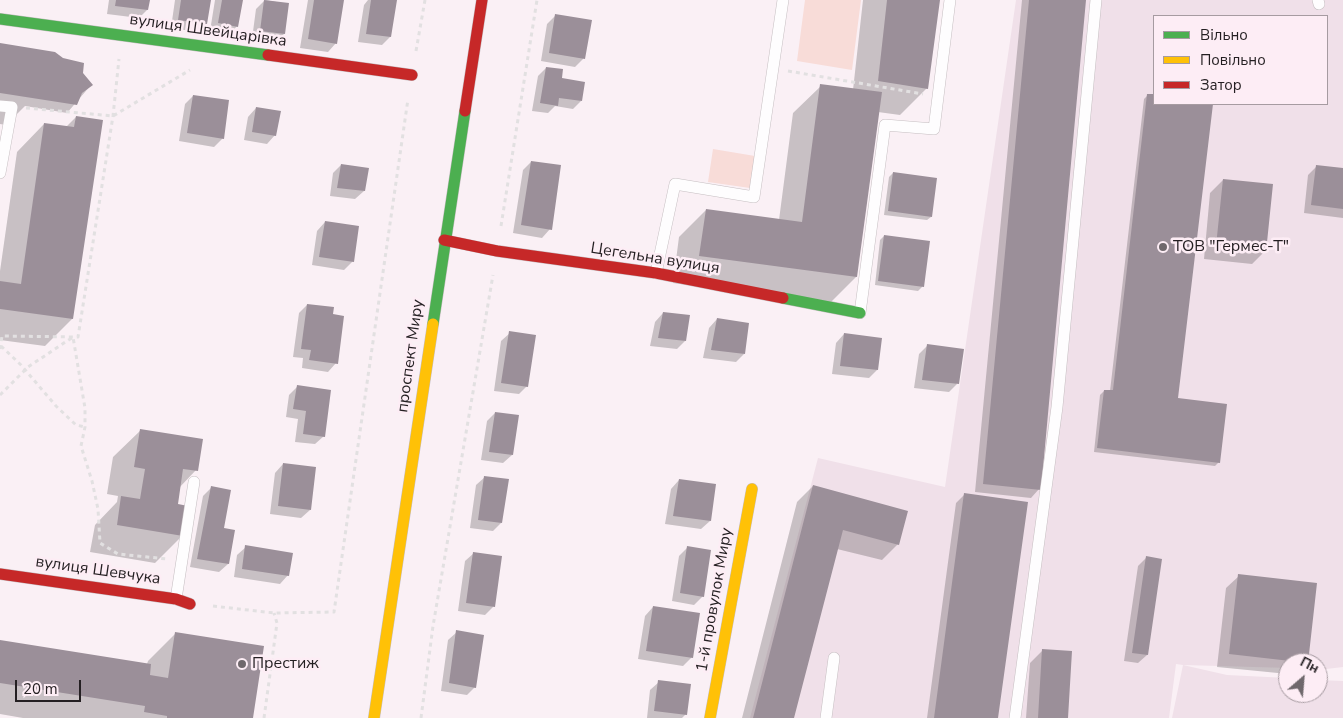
<!DOCTYPE html>
<meta charset="utf-8">
<style>
body{margin:0}
#map{position:relative;width:1343px;height:718px;overflow:hidden;background:#faf0f5;font-family:"Nunito Sans",sans-serif}
canvas{display:block}
.legend{position:absolute;left:1153px;top:15px;width:175px;height:90px;box-sizing:border-box;background:#fdedf5;border:1px solid #a69ba1;margin:0;padding:6px 9px;list-style:none;font-size:15px;color:#241f22}
.legend li{display:flex;align-items:center;gap:10px;height:25px}
.legend b{width:25px;border:1px solid #a69ba1}
.north{position:absolute;left:1278px;top:653px;width:50px;height:50px;box-sizing:border-box;background:#fdedf5;border:1px solid #a69ba1;border-radius:50%;rotate:27deg;font-size:14px;font-weight:700;line-height:20px;text-align:center;color:#241f22}
.north::after{content:'';display:block;margin:auto;width:18px;height:22px;background:#6f686c;clip-path:polygon(50% 0,100% 100%,50% 72%,0 100%)}
.scale{position:absolute;left:15px;top:680px;width:66px;height:22px;box-sizing:border-box;border:2px solid #241f22;border-top:0;padding-left:6px;font-size:15px;line-height:18px;white-space:nowrap;color:#241f22;-webkit-text-stroke:4px #fdedf5;paint-order:stroke}
</style>
<div id="map">
<canvas width="1343" height="718"></canvas>
<ul class="legend">
<li><b style="height:6px;background:#4caf50"></b>Вільно</li>
<li><b style="height:6px;background:#ffc107"></b>Повільно</li>
<li><b style="height:6px;background:#c62828"></b>Затор</li>
</ul>
<div class="north">Пн</div>
<div class="scale">20 m</div>
</div>
<script>
const ctx = document.querySelector('canvas').getContext('2d');
ctx.lineJoin = 'round';
function paint(path, color) {
  ctx.fillStyle = color;
  ctx.fill(path, 'evenodd');
}
function poly(rows) {
  const path = new Path2D();
  for (const r of rows) {
    path.moveTo(r[0], r[1]);
    for (let i = 2; i < r.length; i += 2) path.lineTo(r[i], r[i + 1]);
  }
  return path;
}
function strokePath(path, color, width, dash) {
  ctx.strokeStyle = color;
  ctx.lineWidth = width;
  ctx.lineCap = dash ? 'butt' : 'round';
  ctx.setLineDash(dash || []);
  ctx.stroke(path);
}
function drawText(font, color, halo, rows, align = 'center') {
  ctx.font = font + ' "Nunito Sans",sans-serif';
  ctx.lineWidth = 5;
  ctx.setLineDash([]);
  ctx.textBaseline = 'middle';
  ctx.strokeStyle = halo;
  ctx.fillStyle = color;
  for (const [text, x, y, turn = 0] of rows) {
    ctx.save();
    ctx.translate(x, y);
    ctx.rotate((+turn || 0) * Math.PI / 180);
    ctx.textAlign = isNaN(turn) ? turn : align;
    if (halo) ctx.strokeText(text, 0, 0);
    ctx.fillText(text, 0, 0);
    ctx.restore();
  }
}
const built = poly([
 [1016,0,1343,0,1343,667,1318,670,1318,663,1288,663,1288,668,1183,665,1227,675,1288,678,1288,693,1318,693,1318,680,1343,681,1343,718,1172,718,1183,665,1176,664,1169,718,750,718,818,458,945,487],
 [1154,16,1327,16,1327,104,1154,104]
]);
const green = poly([
 [805,0,861,0,852,70,797,61],
 [713,149,755,156,750,188,708,182]
]);
const shadow = poly([
 [109,0,149,0,147,10,139,18,107,14],
 [175,0,210,0,206,24,198,32,171,28],
 [215,0,242,0,237,26,229,35,210,31],
 [265,0,288,4,284,34,275,42,252,39,256,9],
 [308,0,343,0,336,43,328,52,300,48],
 [368,0,395,0,390,37,382,45,358,42,364,5],
 [863,0,938,0,927,88,900,115,878,112,856,277,829,304,673,283,679,237,706,210,779,220,793,113,821,86,853,90],
 [1022,0,1085,0,1039,489,1031,498,975,492],
 [556,15,590,21,583,59,575,67,541,61,547,24],
 [0,45,91,85,67,113,25,106,6,125,0,124],
 [546,68,581,101,573,109,555,106,548,113,532,111,538,76],
 [1148,95,1154,96,1154,104,1212,104,1177,400,1219,462,1215,466,1094,452,1100,395,1104,391,1110,391,1144,99],
 [193,96,223,138,214,147,179,141,185,104],
 [256,108,275,135,267,144,244,140,248,117],
 [76,117,72,319,45,346,0,340,0,271,17,152,44,124,66,127],
 [531,162,550,229,542,238,513,233,523,170],
 [341,165,364,191,355,199,330,196,333,173],
 [1317,166,1343,169,1343,218,1304,213,1308,175],
 [893,173,931,217,927,220,884,215,889,177],
 [1223,180,1265,251,1252,264,1204,259,1210,193],
 [325,222,353,261,344,270,312,265,317,231],
 [884,236,928,242,922,287,918,291,875,285,880,240],
 [307,305,332,316,336,363,328,372,302,368,303,358,293,357,299,313],
 [663,313,685,341,677,349,650,346,655,322],
 [717,319,744,354,736,362,703,358,709,328],
 [510,333,527,386,519,394,494,391,501,341],
 [844,334,877,370,869,378,832,374,836,343],
 [928,345,957,384,949,392,914,388,919,354],
 [297,387,324,436,315,444,295,442,298,419,286,417,289,395],
 [495,413,512,455,503,463,481,460,487,421],
 [141,430,196,470,179,488,176,505,182,536,155,563,90,552,95,525,117,502,118,496,107,494,113,457],
 [283,464,310,510,301,518,270,514,275,473],
 [485,477,501,523,493,531,470,528,476,485],
 [679,480,710,521,701,529,665,524,671,489],
 [813,486,898,544,882,560,837,549,793,718,742,718,797,502],
 [211,488,222,530,228,564,219,572,190,567,203,496],
 [965,494,997,718,927,718,956,503],
 [246,547,288,575,280,584,234,577,237,555],
 [687,548,703,596,694,605,672,601,679,556],
 [474,553,493,607,485,615,458,611,465,561],
 [1146,558,1147,655,1138,663,1124,661,1138,566],
 [1239,576,1306,662,1288,663,1288,674,1217,667,1226,588],
 [653,607,692,657,683,666,638,659,645,616],
 [457,632,475,687,467,695,441,691,448,640],
 [175,634,252,718,23,718,0,714,0,642,147,664,148,661],
 [1043,650,1066,718,1026,718,1030,663],
 [659,682,686,714,682,718,647,718,650,690]
]);
const building = poly([
 [116,0,150,0,148,10,115,6],
 [181,0,211,0,207,24,178,20],
 [222,0,243,0,238,27,218,23],
 [264,0,289,3,285,34,260,31],
 [314,0,344,0,337,44,308,39],
 [371,0,397,0,391,37,366,34],
 [887,0,940,0,928,89,878,81],
 [1029,0,1086,0,1041,490,983,484],
 [555,14,592,20,585,59,549,53],
 [0,43,55,52,63,58,84,63,83,73,93,85,82,93,77,105,0,93],
 [546,67,563,69,562,78,585,82,582,101,559,98,558,106,540,103],
 [820,84,882,92,857,277,699,256,706,209,802,222],
 [1147,94,1154,94,1154,104,1213,104,1178,398,1227,404,1220,463,1097,448,1104,390,1113,390],
 [193,95,229,100,224,139,187,133],
 [256,107,281,111,276,136,252,132],
 [76,116,103,120,73,319,0,309,0,281,21,284,44,123,74,127],
 [531,161,561,165,552,230,521,225],
 [341,164,369,168,365,191,337,188],
 [1316,165,1343,168,1343,209,1311,205],
 [893,172,937,178,932,217,888,211],
 [1223,179,1273,184,1266,252,1216,246],
 [325,221,359,226,354,262,319,257],
 [884,235,930,241,924,287,878,281],
 [307,304,334,307,333,314,344,316,338,364,309,360,311,350,301,349],
 [663,312,690,315,686,341,658,338],
 [717,318,749,323,745,354,711,350],
 [509,331,536,335,528,387,501,383],
 [844,333,882,338,878,370,840,366],
 [927,344,964,349,959,384,922,380],
 [297,385,331,390,325,437,303,434,306,411,293,409],
 [495,412,519,415,513,455,489,452],
 [140,429,203,439,198,471,183,469,178,504,188,506,183,536,117,525,121,496,140,499,145,469,134,467],
 [283,463,316,467,311,510,278,506],
 [484,476,509,479,502,523,478,520],
 [679,479,716,484,711,521,673,516],
 [813,485,908,511,899,545,843,530,794,718,753,718],
 [211,486,231,490,224,528,235,530,229,564,197,559],
 [964,493,1028,502,998,718,934,718],
 [245,545,293,553,289,576,242,569],
 [687,546,711,550,704,597,680,593],
 [473,552,502,556,495,607,466,603],
 [1146,556,1162,559,1148,655,1132,653],
 [1238,574,1317,583,1308,663,1229,654],
 [653,606,700,613,693,658,646,651],
 [456,630,484,635,476,688,449,683],
 [175,632,264,646,253,718,167,718,167,716,144,712,145,706,0,683,0,640,151,664,150,675,168,678],
 [1042,649,1072,651,1068,718,1038,718],
 [658,680,691,684,687,715,654,711]
]);
const path = poly([
 [416,51,425,0],
 [788,71,923,94],
 [26,108,113,116,190,70],
 [501,226,537,0],
 [1,346,21,365,56,406,76,425,85,427],
 [0,349,2,336,78,337,113,116,119,59],
 [0,395,28,367,73,337,85,408,85,427,81,446,92,481,98,509,100,543,118,554,167,559],
 [213,606,274,613,334,612,408,99],
 [264,718,277,623,274,613],
 [421,718,433,626,493,275]
]);
const lane = poly([
 [1318,0,1319,4],
 [0,106,12,107,0,173],
 [656,273,675,184,754,197,783,0],
 [860,313,885,125,934,129,950,0],
 [176,599,194,482],
 [826,718,834,658],
 [1015,718,1057,407,1096,0]
]);
const fast = poly([
 [0,19,268,55],
 [783,298,860,313],
 [433,324,465,111]
]);
const slow = poly([
 [374,718,433,324],
 [710,718,752,489]
]);
const jam = poly([
 [268,55,412,75],
 [465,111,482,0],
 [444,240,497,251,656,273,783,298],
 [0,574,176,599,190,604]
]);
const markers = [
 [1163,247,5,"#6f686c"],
 [242,664,5,"#6f686c"]
];
const streetNames = [
 ["вулиця Швейцарівка",208,31,8],
 ["Цегельна вулиця",655,259,9],
 ["проспект Миру",411,356,-82],
 ["вулиця Шевчука",98,571,8],
 ["1-й провулок Миру",715,600,-80]
];
const poiNames = [
 ["ТОВ \"Гермес-Т\"",1173,247],
 ["Престиж",252,664]
];
paint(built, '#f0e0e9');
paint(green, '#f8dcd8');
paint(shadow, '#0003');
paint(building, '#9b8f99');
strokePath(lane, '#c5bec1', 12);
strokePath(fast, '#c5bec1', 12);
strokePath(slow, '#c5bec1', 12);
strokePath(jam, '#c5bec1', 12);
strokePath(path, '#e2e0e1', 3, [4, 4]);
strokePath(lane, '#fefdfe', 11);
strokePath(fast, '#4caf50', 11);
strokePath(slow, '#ffc107', 11);
strokePath(jam, '#c62828', 11);
for (const [x, y, r, color] of markers) {
  const dot = new Path2D();
  dot.arc(x, y, r, 0, 2 * Math.PI);
  ctx.fillStyle = color;
  ctx.fill(dot);
  strokePath(dot, '#fdedf5', 2);
}
drawText('16px', '#241f22', '#fdedf5', streetNames);
drawText('16px', '#241f22', '#fdedf5', poiNames, 'left');
</script>
